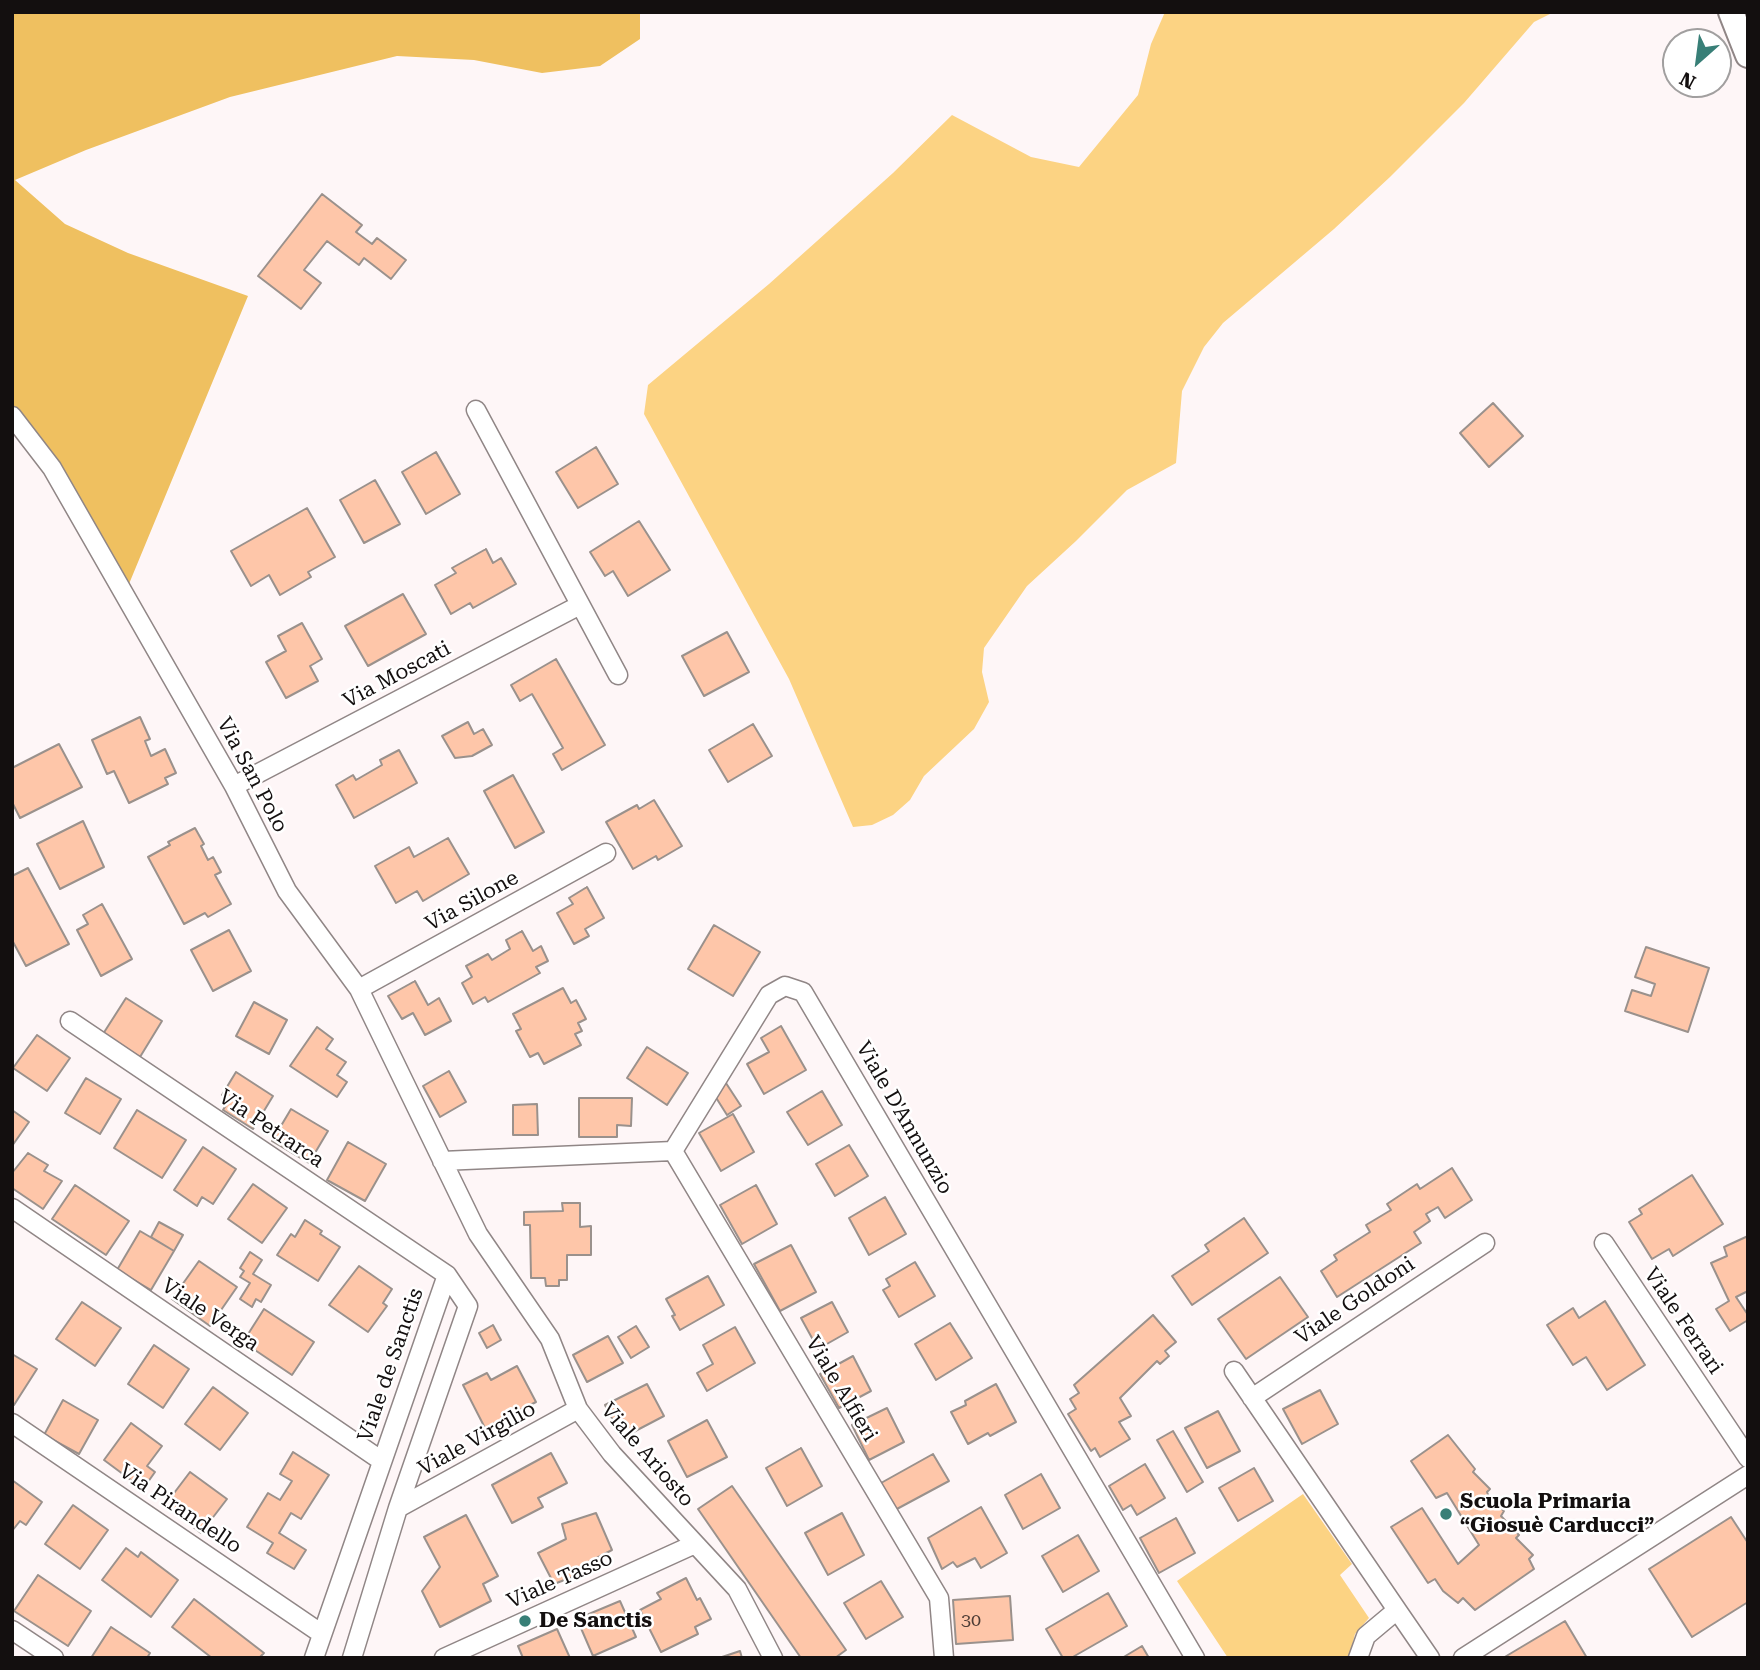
<!DOCTYPE html>
<meta charset="utf-8">
<style>
body{margin:0}
#map{position:relative;width:1760px;height:1670px;overflow:hidden;background:#fef6f7;font-family:"Roboto Serif",serif}
canvas{display:block}
.frame{position:absolute;inset:0;border:14px solid #130f0f;pointer-events:none}
.north{position:absolute;left:1662px;top:28px;width:70px;height:70px;box-sizing:border-box;background:#fff;border:2px solid #a19f9f;border-radius:50%;rotate:208deg;font-size:19px;font-weight:700;line-height:28px;text-align:center;color:#130f0f}
.north::after{content:'';display:block;margin:auto;width:24px;height:32px;background:#387f77;clip-path:polygon(50% 0,100% 100%,50% 72%,0 100%)}
</style>
<div id="map">
<canvas width="1760" height="1670"></canvas>
<div class="frame"></div>
<div class="north">N</div>
</div>
<script>
const ctx = document.querySelector('canvas').getContext('2d');
ctx.lineJoin = 'round';
function paint(path, color) {
  ctx.fillStyle = color;
  ctx.fill(path, 'evenodd');
}
function poly(rows) {
  const path = new Path2D();
  for (const r of rows) {
    path.moveTo(r[0], r[1]);
    for (let i = 2; i < r.length; i += 2) path.lineTo(r[i], r[i + 1]);
  }
  return path;
}
function strokePath(path, color, width, dash) {
  ctx.strokeStyle = color;
  ctx.lineWidth = width;
  ctx.lineCap = dash ? 'butt' : 'round';
  ctx.setLineDash(dash || []);
  ctx.stroke(path);
}
function drawText(font, color, halo, rows, align = 'center') {
  ctx.font = font + ' "Roboto Serif",serif';
  ctx.lineWidth = 5;
  ctx.setLineDash([]);
  ctx.textBaseline = 'middle';
  ctx.strokeStyle = halo;
  ctx.fillStyle = color;
  for (const [text, x, y, turn = 0] of rows) {
    ctx.save();
    ctx.translate(x, y);
    ctx.rotate((+turn || 0) * Math.PI / 180);
    ctx.textAlign = isNaN(turn) ? turn : align;
    if (halo) ctx.strokeText(text, 0, 0);
    ctx.fillText(text, 0, 0);
    ctx.restore();
  }
}
const green = poly([
 [1165,12,1554,12,1534,22,1464,103,1390,177,1334,229,1223,323,1204,347,1182,391,1176,463,1127,490,1076,541,1027,586,984,648,982,672,989,702,974,729,924,776,910,800,893,815,872,825,853,827,789,679,644,414,648,385,769,284,893,173,952,115,1031,157,1079,167,1138,95,1151,44],
 [1303,1494,1352,1564,1340,1575,1369,1618,1355,1634,1349,1658,1228,1658,1177,1581]
]);
const forest = poly([
 [12,12,640,12,640,39,600,66,542,73,474,60,397,56,230,97,86,150,15,180,65,224,128,253,248,296,124,596,12,423]
]);
const building = poly([
 [322,194,362,225,356,232,372,244,377,238,406,260,391,279,364,258,359,265,327,241,304,270,321,283,301,309,258,276,322,194],
 [1493,403,1523,436,1489,467,1460,433,1493,403],
 [596,447,618,484,578,508,556,472,596,447],
 [436,452,460,494,426,514,402,472,436,452],
 [375,480,400,524,364,543,340,500,375,480],
 [307,508,335,557,308,572,311,577,280,595,269,575,251,586,231,551,307,508],
 [639,521,670,570,628,596,613,571,605,576,590,552,639,521],
 [486,549,493,563,501,558,516,584,473,608,470,603,451,614,435,585,456,573,452,568,486,549],
 [403,594,426,634,368,666,345,626,403,594],
 [302,623,322,659,310,666,318,681,286,698,266,662,286,651,278,636,302,623],
 [727,632,749,672,704,696,682,656,727,632],
 [556,659,605,745,562,770,553,754,563,748,532,694,520,701,511,685,556,659],
 [140,717,150,739,145,741,151,756,165,749,176,773,165,778,168,784,129,803,114,771,107,774,92,740,140,717],
 [468,722,474,734,483,729,492,745,472,756,455,758,442,736,468,722],
 [753,724,772,756,728,782,709,750,753,724],
 [59,744,82,787,20,818,12,802,12,768,59,744],
 [399,750,417,783,354,818,336,785,353,775,356,780,382,765,380,760,399,750],
 [513,775,544,832,515,848,484,791,513,775],
 [654,800,682,846,658,860,656,856,633,869,606,822,637,805,639,809,654,800],
 [83,821,104,867,60,889,37,844,83,821],
 [195,828,204,844,201,846,208,860,213,857,221,872,215,875,231,904,208,917,205,913,184,924,148,857,170,845,168,842,195,828],
 [448,838,469,874,423,901,417,891,396,903,375,866,409,847,414,857,448,838],
 [28,868,69,944,26,966,12,940,12,876,28,868],
 [587,887,604,918,585,929,589,936,574,944,557,913,573,904,569,898,587,887],
 [102,904,132,959,101,976,77,930,88,924,83,915,102,904],
 [714,925,760,952,733,996,688,969,714,925],
 [229,930,251,971,213,991,191,950,229,930],
 [522,931,533,951,541,946,548,961,536,967,540,973,488,1002,485,997,473,1004,462,983,472,977,466,966,488,954,492,960,510,949,506,940,522,931],
 [1646,947,1709,968,1688,1032,1625,1011,1632,990,1651,996,1655,984,1635,977,1646,947],
 [415,981,428,1005,439,998,451,1021,425,1035,413,1013,402,1019,388,996,415,981],
 [563,988,571,1003,576,1000,586,1019,578,1023,582,1031,575,1034,581,1045,544,1064,538,1053,530,1057,516,1031,521,1029,513,1014,563,988],
 [126,998,162,1021,140,1057,103,1034,126,998],
 [254,1002,287,1020,269,1054,236,1036,254,1002],
 [781,1026,806,1070,764,1094,747,1064,769,1052,761,1038,781,1026],
 [317,1027,333,1039,326,1049,346,1062,337,1075,347,1082,337,1097,290,1066,317,1027],
 [37,1035,70,1058,47,1091,13,1068,37,1035],
 [647,1047,688,1073,667,1105,627,1078,647,1047],
 [449,1071,466,1102,440,1117,423,1086,449,1071],
 [236,1072,273,1096,253,1129,223,1110,229,1100,222,1095,236,1072],
 [722,1077,741,1106,727,1115,715,1096,722,1077],
 [86,1078,121,1099,100,1134,65,1113,86,1078],
 [822,1091,842,1125,808,1145,787,1112,822,1091],
 [579,1098,632,1098,631,1126,617,1125,617,1137,579,1137,579,1098],
 [537,1104,538,1135,513,1135,513,1105,537,1104],
 [291,1109,328,1131,309,1163,272,1141,291,1109],
 [12,1110,29,1122,12,1146,12,1110],
 [137,1110,186,1140,162,1178,114,1148,137,1110],
 [733,1114,754,1152,721,1171,699,1133,733,1114],
 [348,1142,386,1164,365,1201,327,1180,348,1142],
 [849,1145,868,1176,835,1196,816,1164,849,1145],
 [203,1147,236,1169,213,1204,202,1197,197,1206,174,1190,203,1147],
 [28,1153,48,1165,44,1171,62,1181,43,1209,12,1188,12,1173,28,1153],
 [1452,1168,1472,1200,1445,1218,1438,1207,1426,1214,1430,1221,1414,1232,1421,1243,1337,1297,1321,1271,1337,1260,1334,1255,1370,1232,1366,1225,1391,1210,1387,1204,1417,1184,1420,1189,1452,1168],
 [1692,1175,1723,1224,1673,1256,1669,1249,1652,1259,1629,1222,1642,1214,1639,1209,1692,1175],
 [253,1184,287,1208,262,1243,228,1219,253,1184],
 [75,1185,129,1221,106,1255,52,1219,75,1185],
 [756,1185,777,1224,742,1244,720,1205,756,1185],
 [885,1197,906,1234,869,1255,849,1218,885,1197],
 [562,1203,580,1203,580,1227,591,1226,591,1255,567,1255,567,1280,559,1280,559,1286,546,1286,545,1278,531,1278,530,1225,524,1225,524,1212,563,1211,562,1203],
 [1244,1218,1268,1253,1192,1305,1172,1276,1209,1251,1205,1245,1244,1218],
 [305,1220,322,1231,320,1234,340,1247,318,1281,277,1255,291,1234,295,1237,305,1220],
 [159,1222,183,1235,174,1251,151,1237,159,1222],
 [140,1231,174,1251,151,1290,117,1270,140,1231],
 [1748,1236,1748,1291,1736,1297,1748,1315,1748,1320,1730,1331,1716,1309,1729,1301,1711,1263,1727,1256,1724,1247,1748,1236],
 [791,1245,816,1292,780,1311,754,1264,791,1245],
 [250,1252,262,1260,253,1274,271,1285,261,1302,256,1299,252,1307,240,1299,250,1283,240,1277,244,1271,240,1268,250,1252],
 [199,1261,237,1287,210,1326,172,1299,199,1261],
 [915,1262,935,1296,899,1317,883,1290,890,1286,886,1279,915,1262],
 [359,1266,392,1289,383,1303,387,1306,368,1332,329,1305,359,1266],
 [708,1276,724,1305,680,1330,672,1316,675,1315,666,1299,708,1276],
 [1280,1277,1308,1317,1246,1359,1218,1319,1280,1277],
 [1605,1301,1645,1365,1607,1390,1586,1357,1573,1365,1547,1325,1573,1308,1579,1318,1605,1301],
 [82,1302,121,1328,95,1366,56,1339,82,1302],
 [832,1302,848,1332,818,1349,801,1318,832,1302],
 [264,1309,314,1342,292,1375,243,1342,264,1309],
 [1153,1315,1176,1342,1165,1351,1169,1356,1160,1364,1157,1361,1120,1398,1131,1416,1119,1422,1130,1439,1100,1457,1095,1448,1091,1451,1068,1414,1076,1409,1070,1399,1079,1393,1074,1385,1153,1315],
 [950,1323,972,1358,936,1380,915,1344,950,1323],
 [493,1325,501,1340,487,1348,479,1333,493,1325],
 [636,1326,649,1347,631,1358,618,1337,636,1326],
 [735,1327,755,1363,707,1391,697,1373,713,1364,703,1345,735,1327],
 [608,1336,623,1363,587,1382,573,1355,608,1336],
 [154,1345,189,1369,163,1408,128,1384,154,1345],
 [12,1354,37,1369,14,1405,12,1403,12,1354],
 [853,1356,871,1391,839,1408,820,1374,853,1356],
 [517,1366,536,1402,485,1428,463,1385,487,1373,491,1380,517,1366],
 [647,1384,664,1416,622,1438,605,1405,647,1384],
 [996,1384,1016,1422,990,1436,988,1433,968,1444,951,1412,966,1405,965,1401,996,1384],
 [213,1387,248,1413,220,1450,185,1424,213,1387],
 [1320,1390,1338,1424,1302,1444,1283,1409,1320,1390],
 [63,1400,98,1420,79,1454,44,1435,63,1400],
 [887,1408,904,1442,869,1460,852,1425,887,1408],
 [1218,1411,1240,1451,1207,1468,1185,1428,1218,1411],
 [707,1420,727,1457,687,1477,668,1441,707,1420],
 [131,1423,162,1446,147,1466,155,1472,143,1489,104,1460,131,1423],
 [1173,1431,1203,1482,1187,1492,1157,1440,1173,1431],
 [1448,1435,1475,1469,1473,1472,1490,1489,1487,1492,1489,1497,1504,1511,1501,1516,1519,1535,1516,1538,1533,1555,1529,1559,1534,1569,1475,1610,1463,1598,1458,1603,1443,1591,1435,1579,1428,1583,1391,1527,1422,1508,1458,1564,1479,1545,1447,1493,1436,1498,1411,1461,1448,1435],
 [801,1448,822,1486,787,1506,766,1468,801,1448],
 [293,1452,329,1475,301,1519,291,1513,279,1533,306,1550,294,1569,267,1553,273,1543,247,1527,268,1493,280,1500,292,1481,280,1474,293,1452],
 [551,1453,567,1483,538,1498,543,1507,512,1523,492,1485,551,1453],
 [933,1454,949,1481,895,1510,881,1483,933,1454],
 [1145,1464,1165,1498,1137,1515,1131,1505,1123,1510,1109,1486,1145,1464],
 [1254,1468,1273,1501,1238,1521,1219,1488,1254,1468],
 [190,1472,227,1499,201,1533,165,1505,190,1472],
 [1041,1474,1060,1508,1023,1529,1005,1495,1041,1474],
 [12,1480,42,1502,26,1525,20,1521,12,1531,12,1480],
 [732,1486,846,1650,835,1658,801,1658,698,1509,732,1486],
 [73,1505,108,1530,80,1569,45,1544,73,1505],
 [981,1507,1007,1553,981,1568,975,1558,957,1567,953,1562,942,1569,928,1538,981,1507],
 [596,1513,612,1550,585,1564,588,1571,554,1584,538,1553,566,1539,562,1524,596,1513],
 [842,1513,864,1555,828,1575,805,1533,842,1513],
 [466,1515,498,1576,483,1584,491,1601,440,1627,422,1591,440,1567,424,1537,466,1515],
 [1731,1517,1748,1543,1748,1602,1692,1637,1649,1569,1731,1517],
 [1176,1518,1195,1553,1159,1573,1140,1538,1176,1518],
 [1078,1535,1099,1571,1063,1592,1042,1556,1078,1535],
 [126,1548,138,1557,141,1552,178,1580,151,1617,102,1580,126,1548],
 [38,1575,91,1611,68,1646,14,1611,38,1575],
 [686,1578,697,1600,700,1598,711,1619,695,1627,698,1634,661,1652,640,1610,661,1599,657,1593,686,1578],
 [881,1581,903,1617,866,1639,844,1603,881,1581],
 [1108,1593,1127,1626,1071,1658,1063,1658,1046,1629,1108,1593],
 [1010,1596,1013,1640,956,1644,953,1600,1010,1596],
 [194,1599,264,1653,259,1658,212,1658,172,1627,194,1599],
 [620,1601,636,1637,593,1656,577,1619,620,1601],
 [1565,1621,1587,1658,1503,1658,1565,1621],
 [111,1627,150,1653,147,1658,91,1658,111,1627],
 [557,1629,570,1658,523,1658,518,1646,557,1629],
 [1142,1646,1149,1658,1122,1658,1142,1646],
 [740,1651,742,1658,719,1658,740,1651]
]);
const street = poly([
 [476,410,618,675],
 [12,416,52,468,234,786,287,891,359,989,478,1234,550,1339,578,1409,612,1454,737,1589,773,1658],
 [234,786,580,605],
 [359,989,606,853],
 [70,1021,447,1275,468,1306,398,1508,352,1658],
 [673,1151,939,1598,944,1658],
 [442,1161,673,1151,769,995,785,986,803,992,1195,1658],
 [12,1208,382,1461],
 [1604,1243,1748,1458],
 [1234,1371,1397,1610],
 [1252,1398,1485,1243],
 [12,1423,322,1634],
 [398,1508,578,1409],
 [12,1630,54,1658],
 [314,1658,447,1275],
 [444,1658,695,1544],
 [1358,1658,1366,1636,1397,1610,1430,1658],
 [1463,1658,1748,1475]
]);
const secondary = poly([
 [1731,12,1748,55]
]);
const markers = [
 [1446,1514,7,"#387f77"],
 [525,1621,7,"#387f77"]
];
const numberNames = [
 ["30",971,1621]
];
const streetNames = [
 ["Via Moscati",397,675,-28],
 ["Via San Polo",252,775,62],
 ["Via Silone",472,901,-29],
 ["Viale D'Annunzio",904,1118,60],
 ["Via Petrarca",271,1129,34],
 ["Viale Goldoni",1355,1301,-34],
 ["Viale Verga",210,1315,34],
 ["Viale Ferrari",1683,1321,56],
 ["Viale de Sanctis",391,1365,-71],
 ["Viale Alfieri",841,1389,59],
 ["Viale Virgilio",477,1439,-29],
 ["Viale Ariosto",647,1455,49],
 ["Via Pirandello",180,1509,34],
 ["Viale Tasso",560,1580,-24]
];
const poiNames = [
 ["Scuola Primaria",1460,1502],
 ["“Giosuè Carducci”",1460,1526],
 ["De Sanctis",539,1621]
];
paint(green, '#fcd383');
paint(forest, '#efc060');
paint(building, '#fec6a9');
strokePath(building, '#9a918c', 2);
strokePath(street, '#908686', 21);
strokePath(secondary, '#908686', 28);
strokePath(street, '#fff', 18);
strokePath(secondary, '#fff', 24);
for (const [x, y, r, color] of markers) {
  const dot = new Path2D();
  dot.arc(x, y, r, 0, 2 * Math.PI);
  ctx.fillStyle = color;
  ctx.fill(dot);
  strokePath(dot, '#fff', 2.5);
}
drawText('18px', '#4e3d36', null, numberNames);
drawText('21px', '#130f0f', '#fff', streetNames);
drawText('bold 21px', '#130f0f', '#fff', poiNames, 'left');
</script>
